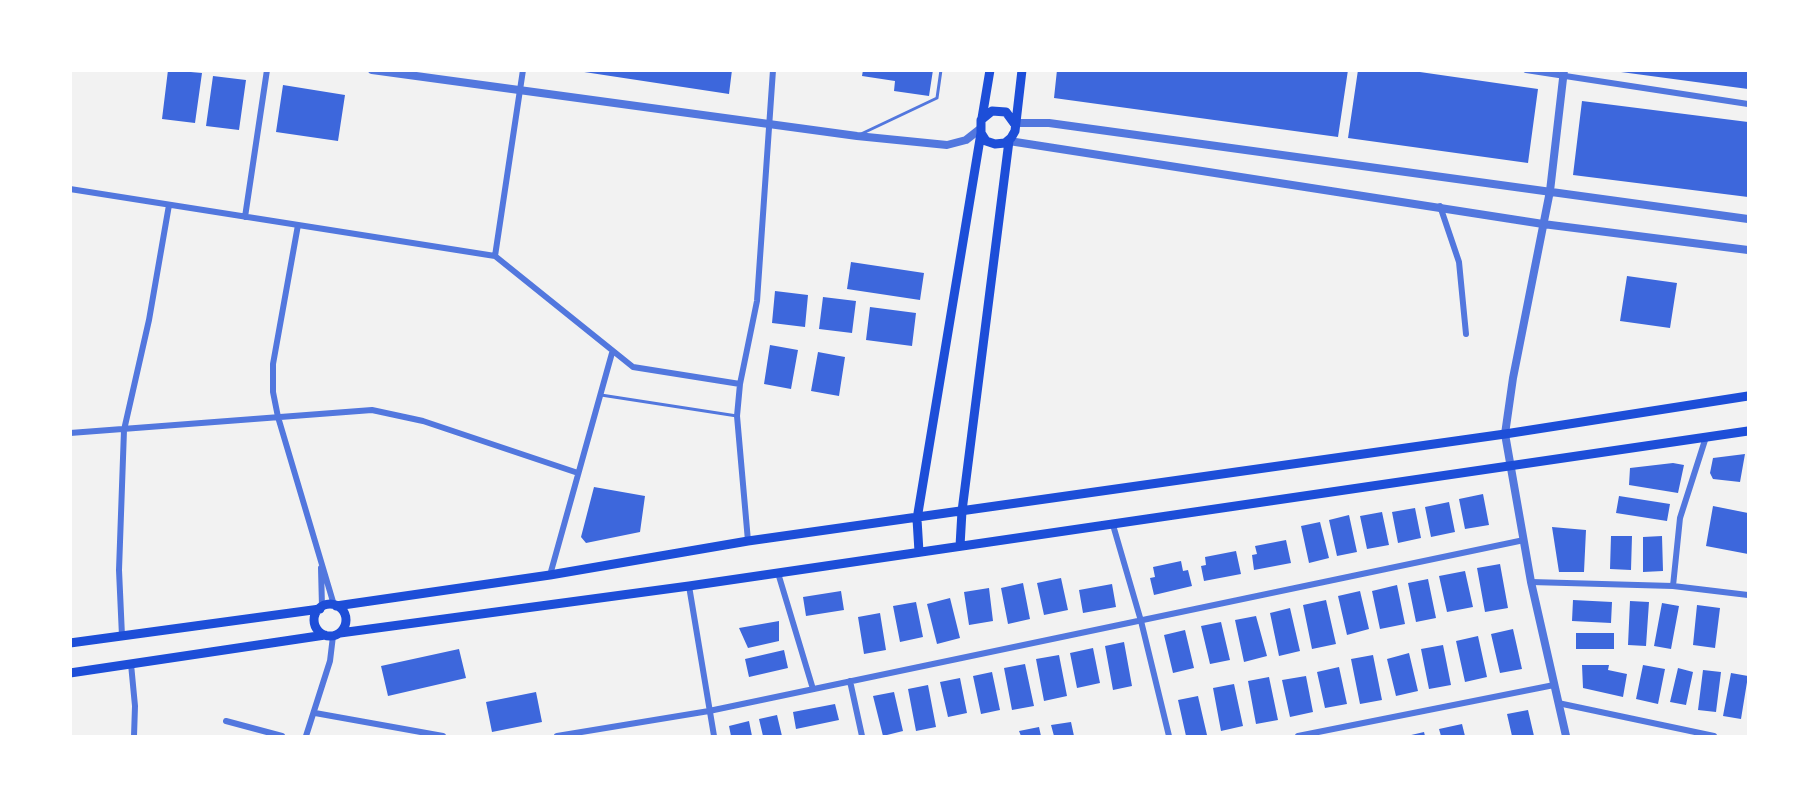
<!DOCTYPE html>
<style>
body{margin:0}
#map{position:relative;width:1819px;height:807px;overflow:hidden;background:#f2f2f2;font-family:Cabin,sans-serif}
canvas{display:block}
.frame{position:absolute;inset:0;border:72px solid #fff;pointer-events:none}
</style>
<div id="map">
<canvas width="1819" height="807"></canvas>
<div class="frame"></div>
</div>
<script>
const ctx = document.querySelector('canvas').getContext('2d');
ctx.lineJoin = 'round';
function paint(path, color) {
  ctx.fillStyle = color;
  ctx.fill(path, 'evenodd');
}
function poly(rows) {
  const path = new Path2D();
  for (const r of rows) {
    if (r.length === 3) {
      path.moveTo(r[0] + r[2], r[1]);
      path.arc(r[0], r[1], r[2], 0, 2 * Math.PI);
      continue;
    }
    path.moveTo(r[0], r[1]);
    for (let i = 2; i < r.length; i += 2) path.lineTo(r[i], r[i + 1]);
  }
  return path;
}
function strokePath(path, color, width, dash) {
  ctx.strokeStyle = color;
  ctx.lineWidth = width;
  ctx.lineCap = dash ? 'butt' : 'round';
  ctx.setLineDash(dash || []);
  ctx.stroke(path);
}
const building = poly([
 [168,70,202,73,195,123,162,119],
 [571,70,732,70,729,94],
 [863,70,933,70,929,96,894,91,895,81,862,76],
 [1057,70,1348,70,1338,137,1054,98],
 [1358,70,1406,70,1538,89,1528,163,1348,138],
 [1621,70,1748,70,1748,89,1621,72],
 [213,76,246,80,239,130,206,126],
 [283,85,345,95,338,141,276,132],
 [1582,101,1748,122,1748,197,1573,175],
 [851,262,924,273,920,300,847,289],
 [1627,276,1677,283,1670,328,1620,321],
 [775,291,808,295,805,327,772,323],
 [823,297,856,301,852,333,819,329],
 [870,307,916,313,912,346,866,340],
 [770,345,798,350,791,389,764,384],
 [818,352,845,357,839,396,811,391],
 [1745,454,1740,482,1713,479,1710,473,1713,458],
 [1673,463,1684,465,1678,493,1629,485,1630,468],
 [594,487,645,496,640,532,586,543,581,537],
 [1483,494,1489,525,1465,529,1459,499],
 [1619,496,1670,504,1667,521,1616,513],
 [1449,502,1455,532,1431,537,1425,507],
 [1713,506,1748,513,1748,554,1706,546],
 [1415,508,1421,538,1398,543,1392,512],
 [1382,512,1389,545,1367,549,1360,516],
 [1349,515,1357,552,1337,556,1329,520],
 [1320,522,1329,558,1309,563,1301,526],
 [1552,527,1586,530,1584,572,1559,572],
 [1611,536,1632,536,1631,570,1610,569],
 [1662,536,1663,571,1643,572,1643,537],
 [1286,540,1291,563,1254,570,1252,555,1257,554,1255,546],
 [1236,551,1241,574,1204,581,1201,566,1206,565,1205,557],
 [1181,561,1183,571,1188,570,1192,586,1154,595,1150,578,1155,577,1153,567],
 [1500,564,1508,608,1485,612,1477,568],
 [1465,571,1473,607,1447,612,1439,576],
 [1061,578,1068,610,1044,615,1037,583],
 [1428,579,1436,618,1416,622,1408,583],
 [1023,583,1030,619,1008,624,1001,588],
 [1112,584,1116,607,1083,613,1079,590],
 [1397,585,1405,624,1380,629,1372,591],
 [989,588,993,621,969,625,964,592],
 [841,591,844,610,806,616,803,597],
 [1360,591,1369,629,1347,635,1338,596],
 [950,598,960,638,937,644,927,604],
 [1326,600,1336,644,1312,649,1303,605],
 [1573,600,1612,602,1611,623,1572,621],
 [1630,601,1649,602,1646,646,1628,645],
 [916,602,923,637,900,642,893,606],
 [1662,603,1679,606,1671,649,1654,646],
 [1697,605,1720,608,1715,648,1693,645],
 [1290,608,1300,651,1279,656,1270,613],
 [880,613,886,650,864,654,858,617],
 [1256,616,1267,656,1244,662,1235,620],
 [779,621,779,641,748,648,739,628],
 [1221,622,1230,660,1210,664,1201,626],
 [1513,629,1522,669,1500,673,1491,634],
 [1185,630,1194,668,1173,673,1164,635],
 [1576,633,1614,633,1614,649,1576,649],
 [1478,636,1487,677,1465,682,1456,641],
 [1124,642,1132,686,1113,690,1105,646],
 [1443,645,1451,685,1429,689,1421,649],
 [1093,648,1100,683,1077,688,1070,653],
 [459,649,466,678,388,696,381,666],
 [784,650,788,668,749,677,745,659],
 [1409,653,1418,691,1396,696,1387,659],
 [1059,655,1067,696,1044,701,1036,659],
 [1373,655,1382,700,1360,704,1351,659],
 [1025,664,1034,706,1012,710,1004,668],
 [1582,665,1609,665,1608,670,1627,674,1623,697,1583,688],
 [1643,665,1665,669,1658,704,1636,699],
 [1339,667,1347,704,1325,708,1317,672],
 [1678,668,1693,672,1686,705,1670,702],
 [1703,670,1721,672,1716,712,1698,710],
 [992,672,1000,710,981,714,973,676],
 [1731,673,1748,676,1741,719,1723,716],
 [1306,676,1313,712,1290,717,1282,680],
 [1269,677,1278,720,1256,724,1248,681],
 [960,678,967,713,948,717,940,682],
 [1234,684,1243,726,1221,731,1213,688],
 [928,685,936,727,916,731,908,689],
 [536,692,542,722,492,732,486,702],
 [894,692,903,731,883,736,873,696],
 [1198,696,1207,735,1186,736,1178,700],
 [835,704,839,720,796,729,793,712],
 [1528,710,1534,736,1512,736,1507,714],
 [777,715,782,736,763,736,759,719],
 [749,721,752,736,731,736,729,726],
 [1071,722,1074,736,1054,736,1051,725],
 [1462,724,1465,736,1441,736,1439,729],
 [1039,727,1041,736,1021,736,1019,731],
 [1424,732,1425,736,1407,736]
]);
const service = poly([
 [861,134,937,98,941,70],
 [601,395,737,416]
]);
const minor = poly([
 [1526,70,1748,104],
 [70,189,495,256,633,367,740,384],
 [1440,206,1459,262,1466,334],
 [245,217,267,70],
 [298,225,273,364,273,392,278,417,334,605],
 [495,256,523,70],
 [70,433,372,410,423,421,578,473],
 [1113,525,1141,621,1169,736],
 [748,541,737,416,740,384,757,301,773,70],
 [321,568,322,607],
 [778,573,813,689],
 [550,575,612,353],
 [1531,582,1673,586,1748,595],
 [689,586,714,736],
 [1673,586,1680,518,1706,437],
 [122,636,119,570,124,430,149,320,169,205],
 [131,664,135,706,134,736],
 [850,681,862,736],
 [1558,703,1714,736],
 [315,713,443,736],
 [226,721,282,736],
 [306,736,330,661,333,636],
 [557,736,709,711,1524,540],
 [1298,736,1554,685]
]);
const tertiary = poly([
 [372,70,857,136,947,145,966,140,980,129],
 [1564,70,1550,191,1513,378,1505,434,1531,582,1566,736],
 [1014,123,1049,123,1748,219],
 [1009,141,1543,224,1748,250]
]);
const secondary = poly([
 [982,118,990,70],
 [1014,123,1006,112,992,111,981,120,981,133,986,141,995,144,1005,143,1011,138,1015,131,1022,70],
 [960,546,962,511,1009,141],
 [919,552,917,519,981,133],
 [330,620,16],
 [336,606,550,575,748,541,1505,434,1748,396],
 [340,633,689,586,1748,431],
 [70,643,320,609],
 [70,673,325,635]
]);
paint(building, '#3d67dc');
strokePath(service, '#5277de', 3);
strokePath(minor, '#5277de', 6);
strokePath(tertiary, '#5277de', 8);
strokePath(secondary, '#1d4ed8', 9);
</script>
